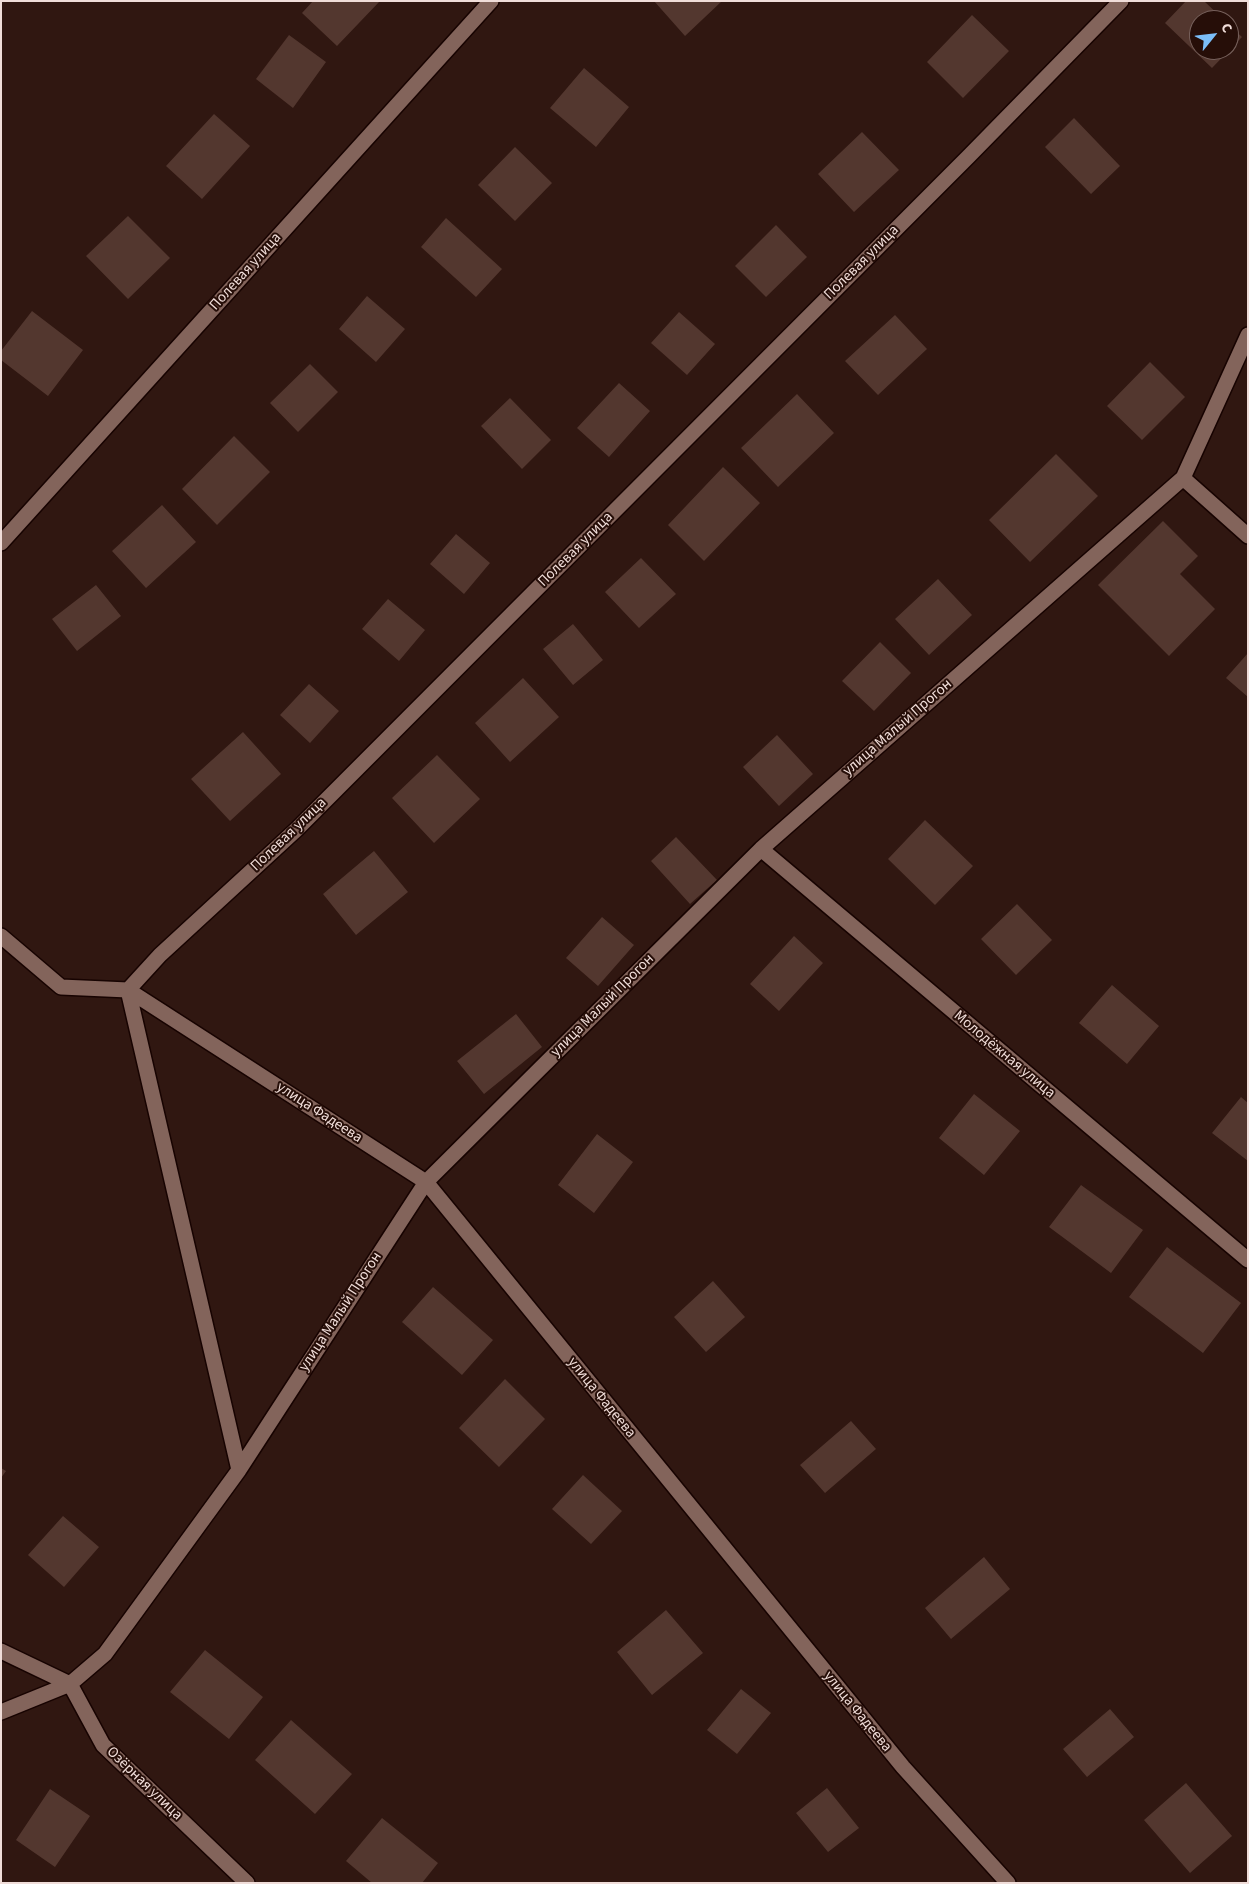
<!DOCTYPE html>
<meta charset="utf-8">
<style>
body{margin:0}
#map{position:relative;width:1249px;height:1884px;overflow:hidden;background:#301711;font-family:"Source Sans 3",sans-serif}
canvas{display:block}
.frame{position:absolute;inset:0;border:2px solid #f0ddd9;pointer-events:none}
.north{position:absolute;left:1189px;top:10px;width:50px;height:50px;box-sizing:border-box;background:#260e08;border:1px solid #77615c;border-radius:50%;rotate:61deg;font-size:14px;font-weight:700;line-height:20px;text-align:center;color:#f0ddd9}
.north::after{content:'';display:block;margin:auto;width:18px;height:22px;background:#7bbef8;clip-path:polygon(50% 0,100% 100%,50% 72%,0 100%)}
</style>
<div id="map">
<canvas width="1249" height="1884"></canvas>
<div class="frame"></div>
<div class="north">С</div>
</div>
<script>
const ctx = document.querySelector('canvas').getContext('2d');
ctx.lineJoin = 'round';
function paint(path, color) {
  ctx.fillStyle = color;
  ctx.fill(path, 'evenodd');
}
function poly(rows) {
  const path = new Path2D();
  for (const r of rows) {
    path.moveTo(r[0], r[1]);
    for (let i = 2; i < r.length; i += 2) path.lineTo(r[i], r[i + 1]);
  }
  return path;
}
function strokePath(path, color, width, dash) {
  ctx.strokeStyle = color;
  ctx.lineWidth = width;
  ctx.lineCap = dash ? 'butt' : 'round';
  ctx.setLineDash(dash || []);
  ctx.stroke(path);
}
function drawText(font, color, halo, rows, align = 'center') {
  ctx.font = font + ' "Source Sans 3",sans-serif';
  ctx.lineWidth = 4;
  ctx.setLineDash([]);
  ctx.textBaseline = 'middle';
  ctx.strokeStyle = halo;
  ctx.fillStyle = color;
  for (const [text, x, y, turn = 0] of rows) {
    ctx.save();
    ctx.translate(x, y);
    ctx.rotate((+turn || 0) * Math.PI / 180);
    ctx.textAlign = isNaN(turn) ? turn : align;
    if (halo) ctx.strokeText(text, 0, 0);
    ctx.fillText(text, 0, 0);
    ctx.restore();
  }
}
const building = poly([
 [313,1,380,1,337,46,302,13],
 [654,1,722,1,685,36],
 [1186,1,1204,1,1224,20,1199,20,1199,50,1229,50,1229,25,1242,37,1212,68,1165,23],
 [972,15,1009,51,963,98,927,62],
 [289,35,326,62,293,108,256,79],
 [584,68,629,107,596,147,550,108],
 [214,114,250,146,202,199,166,166],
 [1074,118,1120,166,1091,194,1045,147],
 [862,132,899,170,854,212,818,174],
 [515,147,552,183,515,221,478,185],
 [128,216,170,258,128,299,86,256],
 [446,218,502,269,476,297,421,247],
 [776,225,807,257,766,297,735,266],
 [367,296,405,329,376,362,339,329],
 [32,311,83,350,48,396,1,360,1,351],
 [679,312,715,344,687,375,651,343],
 [895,315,927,349,878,395,845,361],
 [1150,362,1185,397,1142,440,1107,406],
 [310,364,338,392,298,432,270,403],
 [619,383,650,411,609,457,577,428],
 [797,394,834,433,778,487,741,448],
 [510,398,551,440,522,469,481,426],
 [234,436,270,472,217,525,182,489],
 [1056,454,1098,496,1030,562,989,520],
 [723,467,760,503,704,561,668,525],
 [162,505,196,542,146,588,112,551],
 [1163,521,1198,556,1180,574,1215,609,1169,656,1098,585],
 [456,534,490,563,464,594,430,564],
 [641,558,676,594,639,628,605,592],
 [938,579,972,615,929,655,895,619],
 [96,585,121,616,77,651,52,619],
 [388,599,425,630,399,661,362,629],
 [573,624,603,660,573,685,543,649],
 [880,642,911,673,874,711,842,681],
 [1248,653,1248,697,1226,678],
 [523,678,559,717,510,762,475,723],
 [309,684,339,711,310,743,280,715],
 [243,732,281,774,230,821,191,779],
 [777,735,813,774,779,806,743,767],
 [437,755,480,799,434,843,392,798],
 [925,820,973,866,935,905,888,859],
 [676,837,717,880,690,904,651,861],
 [374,851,408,892,356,935,323,894],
 [1017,904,1052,940,1016,975,981,939],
 [602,917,634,945,598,986,566,958],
 [794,936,823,963,779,1011,750,984],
 [1112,985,1159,1026,1127,1064,1079,1023],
 [516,1014,542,1047,484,1094,457,1061],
 [974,1094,1020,1131,984,1175,939,1138],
 [1241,1097,1248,1103,1248,1161,1212,1133],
 [597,1134,633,1162,594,1213,558,1185],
 [1081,1185,1143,1230,1111,1273,1049,1227],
 [1167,1247,1241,1303,1203,1353,1129,1297],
 [713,1281,745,1317,706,1352,674,1317],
 [433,1287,493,1340,462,1375,402,1322],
 [505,1379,545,1419,499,1467,459,1428],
 [851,1421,876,1449,825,1493,800,1465],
 [1,1468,6,1471,1,1478],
 [583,1475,622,1511,591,1544,552,1509],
 [63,1516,99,1547,64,1587,28,1555],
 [984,1557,1010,1589,951,1639,925,1608],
 [666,1610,703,1653,652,1695,617,1652],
 [205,1650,263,1697,229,1739,170,1692],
 [741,1689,771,1713,737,1754,707,1730],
 [1110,1709,1134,1737,1087,1777,1063,1749],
 [291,1720,352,1774,315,1814,255,1760],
 [1186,1783,1232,1836,1190,1873,1144,1820],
 [827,1788,859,1828,828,1852,796,1813],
 [50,1789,90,1816,55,1867,16,1840],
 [382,1818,438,1863,422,1883,372,1883,346,1861]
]);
const minor = poly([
 [1183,478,1248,536],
 [1,543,491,1],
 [761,849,1248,1260],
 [1,936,61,987,128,990,160,955,297,829,968,157,1121,1],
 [128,990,426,1182,903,1767,1008,1883],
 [128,990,239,1470],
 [1,1651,70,1684,103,1745,247,1883],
 [1,1712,70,1684,105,1654,239,1470,426,1182,761,849,1183,478,1248,335]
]);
const streetNames = [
 ["Полевая улица",862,263,-45],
 ["Полевая улица",246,272,-48],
 ["Полевая улица",576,550,-45],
 ["улица Малый Прогон",898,728,-41],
 ["Полевая улица",289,835,-44],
 ["улица Малый Прогон",603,1006,-45],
 ["Молодёжная улица",1004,1055,40],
 ["улица Фадеева",319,1113,33],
 ["улица Малый Прогон",341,1312,-57],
 ["улица Фадеева",601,1398,51],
 ["улица Фадеева",857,1712,51],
 ["Озёрная улица",144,1784,44]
];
paint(building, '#53372f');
strokePath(minor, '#170301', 18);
strokePath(minor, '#83645b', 15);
drawText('15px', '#f0ddd9', '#260e08', streetNames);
</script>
